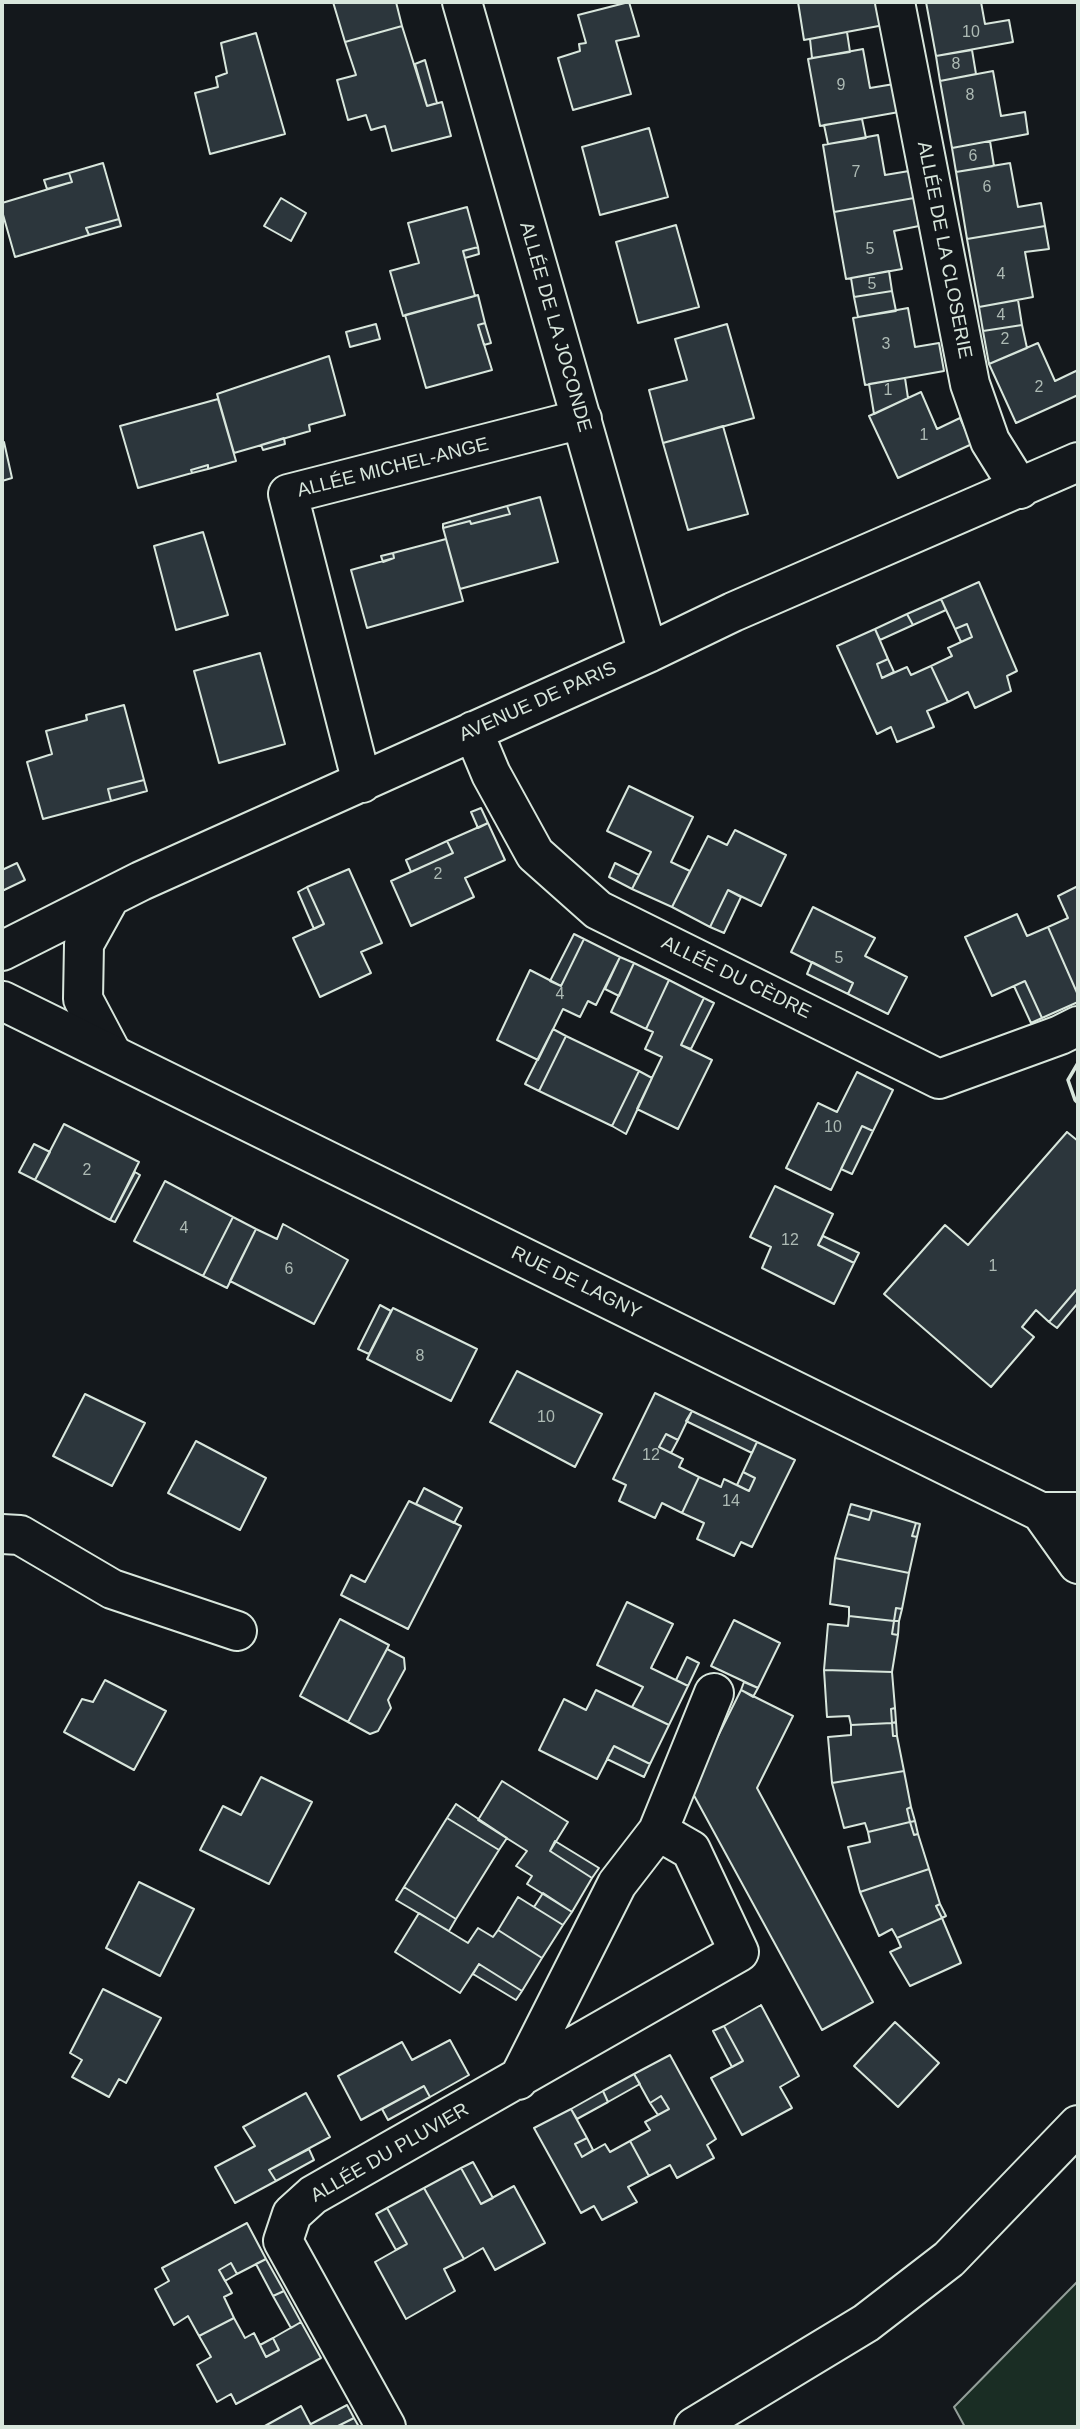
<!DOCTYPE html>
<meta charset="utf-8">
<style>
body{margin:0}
#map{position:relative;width:1080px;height:2429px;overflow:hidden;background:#14181c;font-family:Helvetica,sans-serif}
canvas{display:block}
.frame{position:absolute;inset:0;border:4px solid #d8e6dc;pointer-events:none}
</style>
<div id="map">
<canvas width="1080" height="2429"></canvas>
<div class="frame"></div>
</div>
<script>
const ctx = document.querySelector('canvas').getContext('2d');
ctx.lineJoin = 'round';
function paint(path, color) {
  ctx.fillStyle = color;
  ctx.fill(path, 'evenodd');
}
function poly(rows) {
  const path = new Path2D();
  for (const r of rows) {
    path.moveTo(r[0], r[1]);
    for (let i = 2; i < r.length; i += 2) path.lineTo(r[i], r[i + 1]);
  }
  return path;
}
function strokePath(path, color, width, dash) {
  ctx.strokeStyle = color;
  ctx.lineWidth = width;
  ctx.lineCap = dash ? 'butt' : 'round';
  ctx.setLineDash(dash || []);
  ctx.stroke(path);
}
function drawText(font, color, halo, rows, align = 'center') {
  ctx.font = font + ' Helvetica,sans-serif';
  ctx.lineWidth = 5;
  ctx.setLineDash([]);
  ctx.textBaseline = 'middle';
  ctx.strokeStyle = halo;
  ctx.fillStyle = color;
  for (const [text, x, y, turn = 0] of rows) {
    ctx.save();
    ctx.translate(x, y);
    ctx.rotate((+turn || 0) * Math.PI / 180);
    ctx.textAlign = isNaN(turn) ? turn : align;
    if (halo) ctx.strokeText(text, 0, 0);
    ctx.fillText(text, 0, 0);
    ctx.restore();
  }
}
const green = poly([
 [1078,2281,1078,2427,965,2427,954,2407,1078,2281]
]);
const building = poly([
 [333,2,396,2,402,26,345,42,333,2],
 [629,2,639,36,616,41,631,94,573,110,558,58,580,51,579,44,586,43,578,15,629,2],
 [798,2,880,2,884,25,804,40,798,2],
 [926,2,981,2,985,24,1009,20,1013,42,936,56,926,2],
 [402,26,427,106,442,102,451,136,392,151,385,126,371,130,366,115,348,120,337,80,356,75,345,42,402,26],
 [847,32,850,52,812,58,810,39,847,32],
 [256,33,285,134,210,154,195,93,218,87,216,77,227,73,221,43,256,33],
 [863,49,870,88,894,84,899,112,820,126,808,59,863,49],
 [972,50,976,74,940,81,936,56,972,50],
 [425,60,437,103,427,106,415,64,425,60],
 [993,71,1001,116,1025,112,1028,134,952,148,940,81,993,71],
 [862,119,866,138,828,144,824,125,862,119],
 [649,128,668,197,600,215,582,147,649,128],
 [878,135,885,175,909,171,914,198,834,212,823,145,878,135],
 [990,141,994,166,956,172,952,148,990,141],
 [103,163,119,219,86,228,89,235,15,257,2,211,2,203,72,182,69,173,103,163],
 [1010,163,1018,207,1041,203,1045,226,967,239,956,172,1010,163],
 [69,173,72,182,47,189,44,180,69,173],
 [281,198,306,213,291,241,264,226,281,198],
 [914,198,919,226,894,231,902,269,846,279,834,212,914,198],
 [467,207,478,247,463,251,475,296,403,316,390,271,419,263,408,223,467,207],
 [119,219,121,226,89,235,86,228,119,219],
 [676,225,699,307,638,323,616,242,676,225],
 [1045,226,1049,249,1025,252,1033,297,979,307,967,239,1045,226],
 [478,247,479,254,465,258,463,251,478,247],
 [889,271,892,291,854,297,851,278,889,271],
 [892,291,896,311,858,317,854,297,892,291],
 [478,295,485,323,478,325,492,370,426,388,405,315,478,295],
 [1018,300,1022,325,983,331,979,307,1018,300],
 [908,308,915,347,939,343,944,371,865,385,853,318,908,308],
 [485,323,491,343,484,345,478,325,485,323],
 [376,324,380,339,350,347,346,332,376,324],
 [727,324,754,418,663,443,649,390,687,380,675,339,727,324],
 [1022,325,1027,348,989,364,983,331,1022,325],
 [1038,343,1055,381,1078,370,1078,395,1016,423,989,364,1038,343],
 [329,356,345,415,309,425,310,431,234,453,217,394,329,356],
 [905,378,908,398,874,414,869,384,905,378],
 [921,392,937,429,960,418,972,444,898,478,869,416,921,392],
 [218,399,236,461,208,469,208,465,191,470,192,473,138,488,120,426,218,399],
 [723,426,748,514,688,530,663,443,723,426],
 [284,438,285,444,263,450,261,445,284,438],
 [4,442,12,478,2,481,2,443,4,442],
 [208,465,208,469,192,473,191,470,208,465],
 [540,497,558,562,460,589,443,528,470,521,471,524,510,514,507,506,540,497],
 [507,506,510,514,471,524,470,521,443,528,443,524,507,506],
 [203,532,228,615,176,630,154,546,203,532],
 [446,539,463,601,367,628,351,570,394,558,393,553,446,539],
 [393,553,394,558,383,562,381,556,393,553],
 [979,582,1017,671,1007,676,1011,691,975,708,968,692,948,702,931,666,952,656,948,648,972,637,967,624,955,629,941,599,979,582],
 [941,599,946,610,913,625,907,614,941,599],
 [907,614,913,625,880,640,875,629,907,614],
 [967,624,972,637,961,642,955,629,967,624],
 [875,629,888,659,877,664,882,678,907,667,911,675,931,666,948,702,927,711,934,727,897,742,891,727,877,734,837,646,875,629],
 [260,653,285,744,219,763,194,671,260,653],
 [888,659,894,672,882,678,877,664,888,659],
 [124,705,144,780,108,789,111,801,43,819,27,762,52,754,46,731,87,720,86,715,124,705],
 [144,780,147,791,111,801,108,789,144,780],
 [629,786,693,817,671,862,690,871,672,907,632,889,651,852,607,831,629,786],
 [481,808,488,823,478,828,471,812,481,808],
 [488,823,505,860,465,878,474,897,411,926,391,881,453,853,447,841,488,823],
 [735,830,786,855,761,906,728,890,710,927,672,907,708,836,727,845,735,830],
 [447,841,453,853,411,872,406,860,447,841],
 [17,863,25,880,2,891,2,870,17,863],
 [615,863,639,875,632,889,609,877,615,863],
 [349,869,382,943,361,952,371,973,320,997,293,938,324,924,307,887,349,869],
 [1078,886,1078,995,1048,927,1068,918,1058,896,1078,886],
 [307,887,324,924,314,929,298,892,307,887],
 [728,890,741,897,724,933,710,927,728,890],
 [813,907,875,938,865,956,907,977,888,1014,848,994,853,983,791,952,813,907],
 [1017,914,1027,936,1048,927,1078,995,1078,1002,1042,1018,1025,981,992,996,965,937,1017,914],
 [574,934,584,939,561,986,550,981,574,934],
 [584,939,620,957,596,1005,588,1001,580,1017,563,1009,538,1060,497,1040,530,970,561,986,584,939],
 [620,957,634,963,619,996,605,989,620,957],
 [812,962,853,983,848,994,807,974,812,962],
 [634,963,669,980,646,1029,611,1012,634,963],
 [669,980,704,998,681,1045,712,1060,678,1129,637,1109,662,1057,645,1049,653,1032,646,1029,669,980],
 [1025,981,1042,1018,1031,1023,1014,986,1025,981],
 [704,998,714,1003,691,1049,681,1045,704,998],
 [553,1029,566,1036,539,1091,525,1084,553,1029],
 [566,1036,639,1071,612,1126,539,1091,566,1036],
 [639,1071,652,1078,626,1134,612,1126,639,1071],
 [857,1072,893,1090,873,1131,862,1126,831,1190,786,1168,818,1103,837,1112,857,1072],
 [64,1124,139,1162,110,1220,35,1180,64,1124],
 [862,1126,873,1131,852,1174,841,1169,862,1126],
 [1067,1132,1078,1141,1078,1288,1049,1322,1036,1310,1022,1327,1034,1337,991,1387,884,1294,945,1225,968,1245,1067,1132],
 [34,1144,50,1152,35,1180,19,1172,34,1144],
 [135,1172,140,1175,115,1222,110,1220,135,1172],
 [165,1181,233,1217,203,1276,134,1241,165,1181],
 [775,1186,833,1214,818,1245,854,1263,834,1304,762,1268,771,1247,750,1237,775,1186],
 [233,1217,256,1229,227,1288,203,1276,233,1217],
 [283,1224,348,1260,314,1324,230,1281,256,1229,277,1239,283,1224],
 [823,1236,859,1253,854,1263,818,1245,823,1236],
 [1078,1288,1078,1303,1057,1328,1049,1322,1078,1288],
 [380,1305,391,1311,369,1354,358,1349,380,1305],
 [393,1308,477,1349,451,1401,367,1359,393,1308],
 [517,1371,602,1414,575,1467,490,1422,517,1371],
 [655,1393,692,1411,678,1440,666,1434,659,1447,683,1459,679,1467,699,1477,682,1513,662,1503,655,1518,619,1501,626,1485,613,1479,655,1393],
 [85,1394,145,1423,112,1486,53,1456,85,1394],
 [692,1411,757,1442,752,1453,686,1421,692,1411],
 [666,1434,678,1440,671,1453,659,1447,666,1434],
 [196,1441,266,1478,240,1530,168,1493,196,1441],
 [757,1442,795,1460,752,1547,741,1542,734,1556,697,1539,704,1523,682,1513,699,1477,721,1487,724,1479,749,1491,755,1478,743,1472,757,1442],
 [743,1472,755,1478,749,1491,737,1485,743,1472],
 [424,1488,462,1508,454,1523,416,1504,424,1488],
 [409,1501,461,1526,408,1629,341,1595,351,1575,365,1582,409,1501],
 [851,1504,872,1510,869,1520,848,1514,851,1504],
 [872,1510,916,1523,912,1536,917,1537,909,1573,835,1558,848,1514,869,1520,872,1510],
 [916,1523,920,1524,917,1537,912,1536,916,1523],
 [835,1558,909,1573,902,1609,896,1608,894,1621,849,1616,849,1607,830,1604,835,1558],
 [627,1602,673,1624,651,1668,688,1686,669,1725,632,1707,643,1687,597,1665,627,1602],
 [896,1608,902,1609,899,1621,894,1621,896,1608],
 [849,1616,894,1621,892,1634,898,1635,892,1672,824,1670,828,1624,848,1626,849,1616],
 [340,1619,389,1645,348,1722,300,1696,340,1619],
 [734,1620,780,1643,758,1688,711,1666,734,1620],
 [894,1621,899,1621,898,1635,892,1634,894,1621],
 [387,1649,404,1658,405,1669,388,1700,391,1708,378,1731,370,1734,348,1722,387,1649],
 [687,1657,699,1663,688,1686,676,1680,687,1657],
 [824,1670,892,1672,895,1708,891,1709,892,1723,851,1725,849,1716,827,1717,824,1670],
 [105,1680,166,1711,134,1770,64,1732,82,1699,93,1702,105,1680],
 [744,1682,758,1688,753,1697,741,1690,744,1682],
 [596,1690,669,1725,650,1764,614,1746,597,1779,539,1750,564,1699,586,1710,596,1690],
 [741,1690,793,1716,757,1788,873,2002,822,2030,691,1790,741,1690],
 [895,1708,896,1722,892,1723,891,1709,895,1708],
 [896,1722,897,1736,893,1736,892,1723,896,1722],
 [892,1723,893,1736,897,1736,904,1771,832,1783,828,1737,851,1735,851,1725,892,1723],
 [614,1746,650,1764,644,1777,607,1759,614,1746],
 [904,1771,911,1807,907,1809,910,1822,868,1832,865,1823,844,1828,832,1783,904,1771],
 [261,1777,312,1802,269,1884,200,1850,223,1806,241,1815,261,1777],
 [502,1781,568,1822,550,1851,592,1878,572,1912,527,1884,532,1876,516,1866,527,1851,478,1820,502,1781],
 [456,1804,507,1838,499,1850,447,1818,456,1804],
 [911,1807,915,1821,910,1822,907,1809,911,1807],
 [447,1818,499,1850,456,1919,404,1887,447,1818],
 [915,1821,918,1834,914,1835,910,1822,915,1821],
 [910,1822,914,1835,918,1834,929,1869,860,1892,848,1847,870,1842,868,1832,910,1822],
 [555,1841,599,1868,592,1878,550,1851,555,1841],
 [929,1869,940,1904,936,1906,942,1918,897,1938,892,1929,879,1936,860,1892,929,1869],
 [139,1882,194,1909,160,1976,106,1948,139,1882],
 [404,1887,456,1919,449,1931,396,1900,404,1887],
 [543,1893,572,1912,563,1925,534,1907,543,1893],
 [518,1897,563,1925,542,1958,498,1930,518,1897],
 [940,1904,946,1916,942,1918,936,1906,940,1904],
 [419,1913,468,1943,478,1928,493,1937,498,1930,542,1958,522,1991,479,1964,460,1993,395,1952,419,1913],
 [942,1918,961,1963,910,1986,890,1952,901,1947,897,1938,942,1918],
 [479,1964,522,1991,516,2000,473,1974,479,1964],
 [103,1989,161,2018,126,2083,119,2079,109,2097,72,2077,82,2060,70,2053,103,1989],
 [761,2005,799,2076,780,2087,792,2108,742,2135,711,2078,743,2061,724,2026,761,2005],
 [895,2022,939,2063,898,2107,854,2066,895,2022],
 [724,2026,743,2061,732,2067,713,2031,724,2026],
 [450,2040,469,2075,430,2097,424,2086,361,2120,338,2076,402,2042,412,2060,450,2040],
 [670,2055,716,2139,707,2145,714,2158,677,2178,670,2165,649,2176,630,2141,650,2130,645,2122,669,2109,661,2096,650,2103,634,2074,670,2055],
 [634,2074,640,2084,608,2102,603,2091,634,2074],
 [424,2086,430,2097,388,2120,382,2109,424,2086],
 [603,2091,608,2102,577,2119,571,2109,603,2091],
 [306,2093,330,2137,269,2170,276,2181,235,2203,215,2167,255,2146,243,2127,306,2093],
 [661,2096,669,2109,658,2115,650,2103,661,2096],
 [571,2109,587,2138,575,2144,582,2157,605,2144,610,2152,630,2141,649,2176,628,2187,637,2202,602,2220,594,2206,581,2213,534,2128,571,2109],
 [587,2138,593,2150,582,2157,575,2144,587,2138],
 [309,2149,314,2160,276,2181,269,2170,309,2149],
 [473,2162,493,2198,481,2204,461,2168,473,2162],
 [461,2168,481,2204,514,2186,545,2243,495,2270,483,2248,464,2259,424,2188,461,2168],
 [424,2188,464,2259,444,2269,455,2291,406,2319,375,2262,407,2244,387,2208,424,2188],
 [387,2208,407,2244,396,2250,376,2214,387,2208],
 [247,2223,266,2259,237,2274,231,2263,219,2270,232,2293,224,2297,234,2318,199,2336,188,2316,174,2325,155,2289,169,2281,162,2268,247,2223],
 [266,2259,284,2291,273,2296,256,2264,266,2259],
 [231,2263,237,2274,225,2281,219,2270,231,2263],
 [284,2291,301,2322,291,2328,273,2296,284,2291],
 [234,2318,245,2338,254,2333,266,2357,279,2350,273,2338,301,2322,321,2358,236,2404,231,2394,217,2402,197,2365,211,2357,199,2336,234,2318],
 [273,2338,279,2350,266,2357,260,2345,273,2338],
 [347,2405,354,2418,336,2427,312,2427,311,2424,347,2405],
 [301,2406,312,2427,263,2427,301,2406],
 [354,2418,359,2427,336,2427,354,2418]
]);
const minor = poly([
 [462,2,648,653],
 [895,2,970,384,990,441,1020,489],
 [473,731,491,774,535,854,598,910,939,1079,1060,1035,1078,1026],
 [362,783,288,494,582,419],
 [110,897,84,944,83,999,111,1052],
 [2,951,141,881,648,653,733,612,1078,462],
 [2,1534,20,1535,112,1589,237,1631],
 [518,2080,617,1884,658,1831,714,1693],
 [386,2427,283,2241,292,2214,313,2195,739,1952,691,1850,658,1831],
 [694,2427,866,2323,949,2259,1078,2125]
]);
const secondary = poly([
 [3,1001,1041,1512,1078,1512],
 [1041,1512,1078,1564]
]);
const wall = poly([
 [1078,1063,1068,1080,1075,1100,1078,1103]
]);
const numberNames = [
 ["10",971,33],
 ["8",956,65],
 ["9",841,86],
 ["8",970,96],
 ["6",973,157],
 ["7",856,173],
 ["6",987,188],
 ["5",870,250],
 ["4",1001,275],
 ["5",872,285],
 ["4",1001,316],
 ["2",1005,340],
 ["3",886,345],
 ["2",1039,388],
 ["1",888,391],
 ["1",924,436],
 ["2",438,875],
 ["5",839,959],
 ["4",560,995],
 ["10",833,1128],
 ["2",87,1171],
 ["4",184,1229],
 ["12",790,1241],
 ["1",993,1267],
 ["6",289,1270],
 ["8",420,1357],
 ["10",546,1418],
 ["12",651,1456],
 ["14",731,1502]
];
const streetNames = [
 ["ALLÉE DE LA CLOSERIE",944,250,79],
 ["ALLÉE DE LA JOCONDE",555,327,74],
 ["ALLÉE MICHEL-ANGE",393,468,-14],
 ["AVENUE DE PARIS",538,702,-24],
 ["ALLÉE DU CÈDRE",736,978,26],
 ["RUE DE LAGNY",576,1283,26],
 ["ALLÉE DU PLUVIER",390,2153,-30]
];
paint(green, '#1a2d24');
strokePath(green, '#939e99', 2);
paint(building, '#2c363c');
strokePath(building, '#d8e6dc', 2);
strokePath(minor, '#d8e6dc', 42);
strokePath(secondary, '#d8e6dc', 42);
strokePath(minor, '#14181c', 38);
strokePath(secondary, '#14181c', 38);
strokePath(wall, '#d8e6dc', 3.5);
drawText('16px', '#adbab4', null, numberNames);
drawText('19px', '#d8e6dc', '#14181c', streetNames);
</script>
